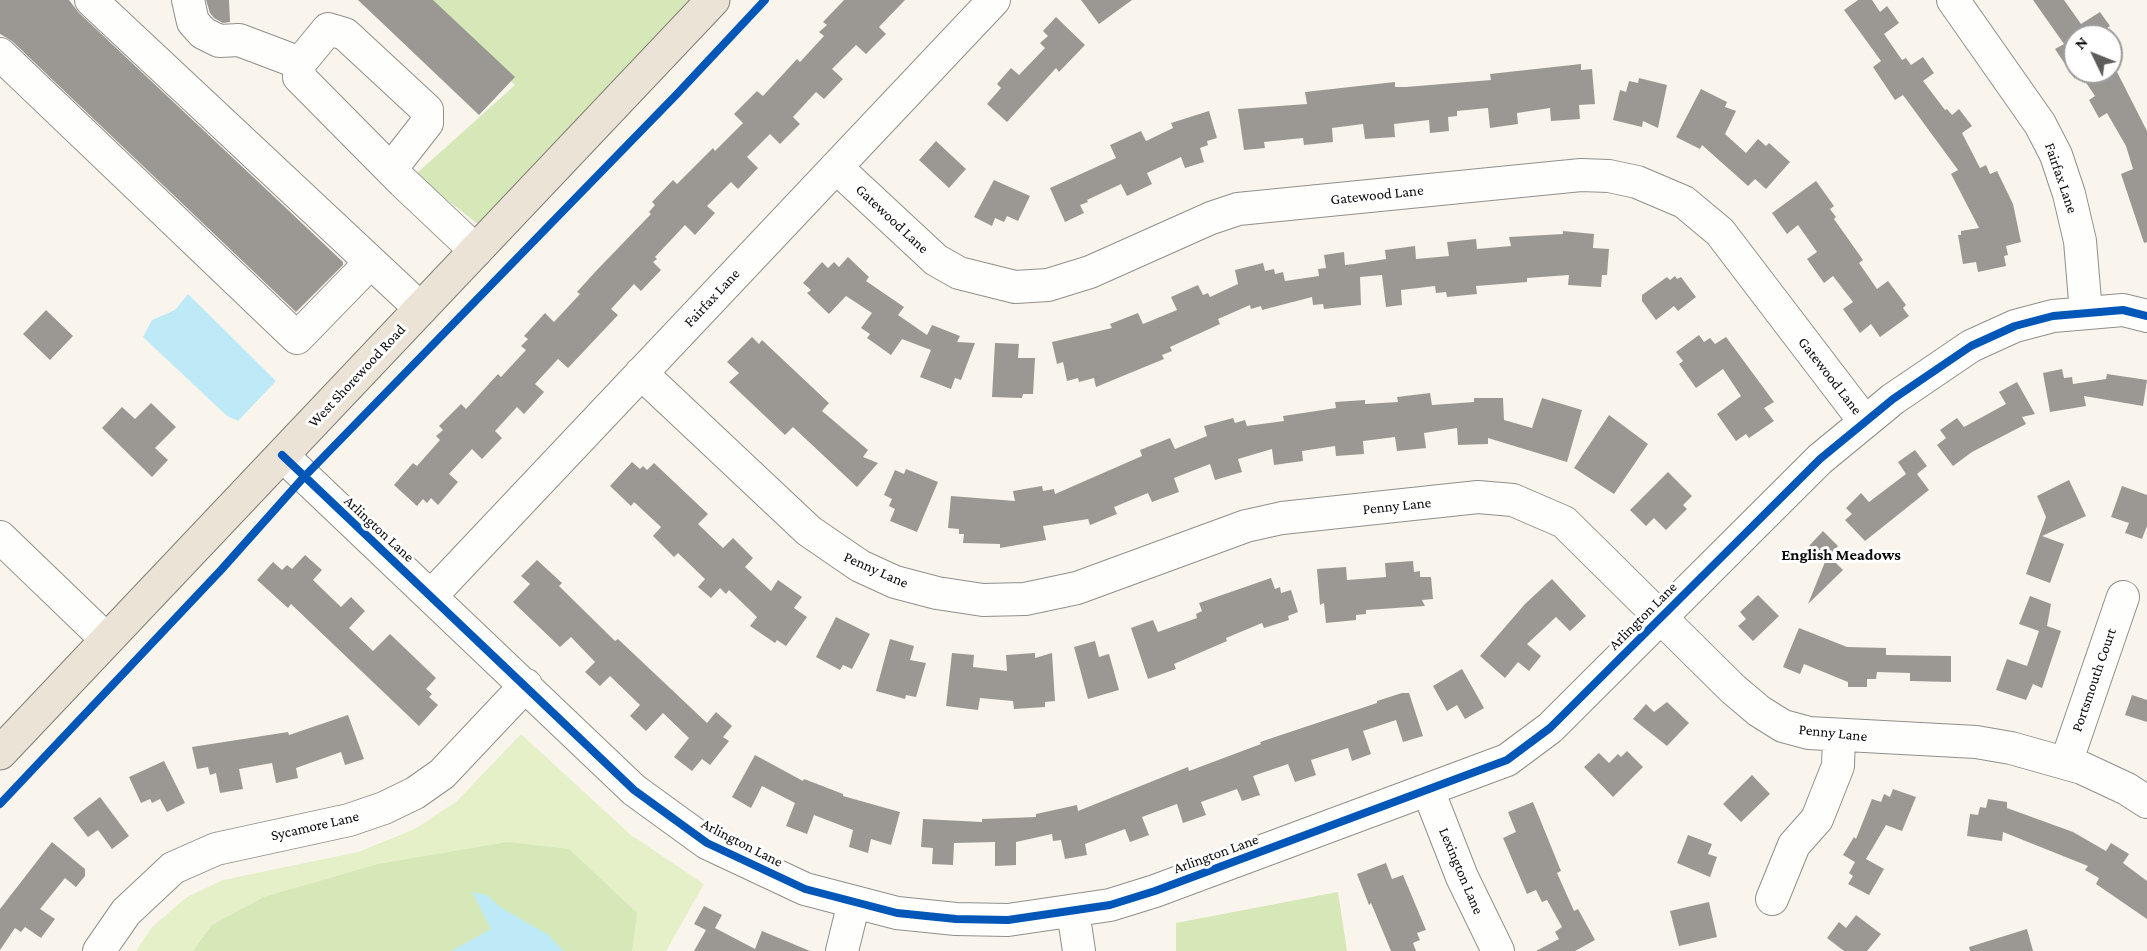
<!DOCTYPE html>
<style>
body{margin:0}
#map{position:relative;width:2147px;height:951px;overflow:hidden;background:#f9f5ec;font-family:"Crimson Pro",serif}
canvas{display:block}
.north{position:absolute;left:2063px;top:24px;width:60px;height:60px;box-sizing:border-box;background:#fff;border:2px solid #9d9d9d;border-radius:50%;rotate:313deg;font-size:16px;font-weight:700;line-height:24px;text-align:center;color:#090909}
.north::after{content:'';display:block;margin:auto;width:21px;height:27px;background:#5d5c58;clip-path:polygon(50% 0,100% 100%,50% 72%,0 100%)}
</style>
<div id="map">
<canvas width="2147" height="951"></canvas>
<div class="north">N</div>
</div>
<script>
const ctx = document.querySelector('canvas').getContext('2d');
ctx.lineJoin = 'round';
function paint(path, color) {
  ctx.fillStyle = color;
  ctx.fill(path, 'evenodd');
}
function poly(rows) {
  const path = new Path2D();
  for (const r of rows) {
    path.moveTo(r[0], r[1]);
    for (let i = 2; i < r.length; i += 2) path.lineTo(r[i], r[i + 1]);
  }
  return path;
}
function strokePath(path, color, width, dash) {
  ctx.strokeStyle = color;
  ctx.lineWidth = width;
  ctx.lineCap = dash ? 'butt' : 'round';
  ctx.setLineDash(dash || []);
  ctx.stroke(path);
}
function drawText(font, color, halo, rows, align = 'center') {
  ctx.font = font + ' "Crimson Pro",serif';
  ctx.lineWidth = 6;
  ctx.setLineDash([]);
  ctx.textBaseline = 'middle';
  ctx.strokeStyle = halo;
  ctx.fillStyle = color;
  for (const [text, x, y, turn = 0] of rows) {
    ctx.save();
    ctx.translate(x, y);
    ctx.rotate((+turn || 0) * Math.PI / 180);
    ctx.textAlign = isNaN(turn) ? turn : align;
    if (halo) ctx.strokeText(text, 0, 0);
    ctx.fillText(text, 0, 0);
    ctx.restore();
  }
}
const green = poly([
 [521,734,631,835,704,884,666,951,136,951,152,927,187,897,223,880,358,852,415,829,457,801]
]);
const forest = poly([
 [428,0,690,0,478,224,415,175,515,85],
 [508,842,569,849,637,913,632,951,193,951,212,925,264,897,378,864],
 [1338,892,1347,951,1176,951,1176,923]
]);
const water = poly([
 [188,294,276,381,238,421,227,416,143,337,152,320,175,310],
 [472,892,487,895,500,907,547,934,564,951,451,951,491,929]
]);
const building = poly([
 [0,0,69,0,79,13,268,191,343,262,343,265,296,312,12,41,0,34],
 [206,0,229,0,230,22,223,23,214,18,210,13],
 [358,0,433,0,515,77,479,115],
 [844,0,905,0,879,27,886,34,866,54,856,45,832,69,843,79,824,99,816,92,793,117,800,124,780,144,770,134,747,157,758,168,738,189,731,182,707,206,715,213,695,235,685,225,655,257,657,259,653,262,661,270,641,291,634,284,611,309,618,315,568,368,558,359,535,384,544,392,524,414,517,407,495,431,502,438,482,459,472,449,449,474,458,482,438,505,431,498,427,503,423,499,417,506,394,485,413,463,417,466,440,440,436,436,443,430,439,426,461,404,466,409,498,374,501,377,526,350,521,346,528,339,524,336,545,313,554,322,580,294,577,292,596,271,651,214,649,212,655,205,652,202,673,180,677,184,713,148,715,151,743,123,734,114,757,91,763,96,797,59,800,62,824,36,819,32,827,25,823,22],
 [1081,0,1132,0,1099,24],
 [1858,0,1872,0,1880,12,1887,6,1899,23,1884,34,1902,60,1906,58,1911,65,1923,57,1934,73,1923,81,1945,110,1947,109,1952,115,1959,109,1972,126,1962,133,1980,168,1986,165,1990,174,1997,171,2013,204,2021,242,2006,246,2008,255,2004,256,2006,266,1978,272,1976,262,1963,264,1958,235,1961,235,1961,231,1979,228,1951,174,1958,170,1903,95,1895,100,1873,67,1881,61,1844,10],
 [2033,0,2064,0,2081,24,2100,12,2110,26,2095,36,2075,36,2075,79,2055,49,2064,44],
 [1056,17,1085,45,1059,72,1056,68,1007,122,987,104,1001,88,997,84,1011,68,1019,75,1045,48,1040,43,1048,36,1043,31],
 [1581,64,1581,70,1592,69,1595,104,1579,105,1580,119,1551,121,1550,108,1517,113,1518,124,1490,128,1488,108,1457,111,1457,116,1448,117,1449,131,1430,133,1429,120,1394,124,1395,137,1365,139,1363,124,1332,128,1333,142,1304,145,1303,138,1264,142,1265,148,1244,150,1238,109,1307,104,1305,92,1395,82,1395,87,1406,87,1491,80,1490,74],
 [2079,72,2117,72,2147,131,2147,242,2144,243,2121,174,2133,169,2126,146,2107,113,2099,118,2089,100,2095,96],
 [1639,78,1667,85,1658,128,1643,121,1642,127,1613,120,1620,90,1626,92,1629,81,1638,83],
 [1701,89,1727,102,1725,107,1736,111,1725,134,1746,153,1758,139,1766,146,1769,143,1790,162,1766,189,1755,179,1748,186,1702,145,1700,149,1676,137],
 [1209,111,1217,138,1207,141,1208,145,1200,148,1204,162,1185,168,1181,157,1147,173,1152,184,1127,196,1121,184,1087,200,1088,202,1080,205,1084,213,1065,222,1050,188,1116,158,1110,145,1141,131,1146,141,1173,128,1171,123],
 [936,141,966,169,949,188,919,160],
 [994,180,1030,196,1018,221,1007,216,1004,222,995,218,992,226,974,217],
 [1816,181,1834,206,1830,209,1836,217,1834,219,1863,260,1859,263,1877,289,1888,281,1906,305,1903,308,1909,316,1880,337,1871,324,1860,333,1843,309,1853,302,1833,276,1824,283,1807,259,1817,252,1798,225,1787,234,1772,213],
 [1563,231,1594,234,1593,248,1609,249,1607,275,1602,275,1601,287,1568,285,1569,275,1527,278,1527,282,1476,286,1477,294,1447,297,1446,292,1436,293,1435,286,1401,290,1402,305,1386,307,1382,275,1360,277,1361,305,1324,309,1323,304,1313,305,1312,297,1262,310,1261,306,1251,309,1250,305,1218,319,1220,324,1170,347,1172,351,1162,355,1164,359,1096,387,1094,378,1079,382,1078,378,1067,381,1063,362,1057,364,1052,342,1112,328,1110,324,1138,313,1143,324,1177,310,1171,297,1198,285,1203,295,1208,293,1210,297,1238,284,1235,270,1263,263,1265,271,1274,269,1275,274,1283,272,1285,281,1319,276,1318,269,1326,268,1324,255,1344,252,1345,265,1354,264,1386,259,1385,250,1415,246,1416,259,1449,256,1447,242,1476,239,1477,249,1511,246,1509,237,1563,234],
 [848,257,869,277,866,281,904,307,898,315,927,335,932,325,960,336,957,342,975,343,961,380,955,378,951,389,920,377,931,350,902,339,891,355,867,338,870,334,861,328,872,313,846,296,829,314,807,293,811,290,803,283,822,262,828,268,834,262,839,267],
 [1675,276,1677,279,1681,277,1696,297,1678,311,1674,306,1656,320,1642,301,1642,295,1667,277,1670,280],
 [46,310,73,336,50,360,23,334],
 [1699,335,1704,342,1710,338,1715,344,1726,337,1774,402,1764,408,1774,421,1749,438,1746,434,1736,441,1717,414,1741,396,1723,369,1696,388,1679,364,1683,361,1676,352],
 [752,337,759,344,762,340,829,403,822,411,868,450,863,457,878,463,857,487,793,427,785,435,729,382,739,373,727,362],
 [995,343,1019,344,1018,358,1035,358,1033,394,1023,394,1022,398,992,397],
 [2062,369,2064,378,2072,377,2073,384,2106,379,2107,374,2147,380,2143,406,2084,396,2086,406,2050,412,2043,373],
 [2017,382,2035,414,2022,417,2026,424,1972,452,1953,466,1937,445,1946,438,1940,430,1957,418,1964,427,2006,404,1999,392],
 [1430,393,1432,405,1474,402,1474,398,1503,398,1504,420,1532,428,1542,398,1582,410,1567,462,1488,438,1488,444,1458,445,1457,428,1424,433,1426,448,1397,451,1395,437,1363,441,1364,454,1336,456,1335,446,1302,451,1303,461,1274,465,1272,449,1238,459,1242,472,1215,480,1210,464,1174,478,1179,492,1152,502,1148,493,1114,507,1117,514,1090,525,1088,519,1043,526,1046,540,1000,548,1000,544,963,543,964,534,959,534,959,529,948,528,951,496,1015,501,1013,491,1042,486,1043,491,1054,489,1055,494,1142,456,1140,450,1170,438,1175,449,1207,436,1204,426,1233,418,1235,423,1245,420,1247,426,1284,421,1283,416,1336,408,1335,402,1365,400,1365,404,1398,402,1397,397],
 [151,403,176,427,155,448,168,460,152,477,102,428,122,407,135,419],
 [1609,415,1648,444,1614,494,1574,468],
 [1915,450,1927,466,1917,474,1929,490,1865,541,1845,520,1852,514,1846,508,1861,493,1869,502,1906,474,1898,462],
 [632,462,640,469,643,466,647,470,654,463,708,514,698,524,723,548,733,538,753,558,745,567,771,591,778,580,802,597,794,608,807,617,786,646,777,640,775,643,750,626,757,617,729,590,726,594,720,588,711,598,698,587,705,579,678,553,674,557,653,536,661,527,634,502,631,506,610,486],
 [906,469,938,482,917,532,890,521,895,509,889,506,892,499,884,495,895,470,904,474],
 [1668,472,1692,496,1683,505,1687,509,1666,530,1654,518,1646,526,1630,510],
 [2069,480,2086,516,2042,536,2064,544,2050,583,2026,574,2046,517,2037,496],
 [2122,486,2147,495,2147,526,2142,539,2125,533,2129,523,2111,517],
 [1823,531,1838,546,1829,556,1843,570,1808,604,1827,557,1824,561,1809,546],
 [305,555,322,570,313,580,341,607,351,597,365,611,349,628,373,651,390,634,436,678,426,689,432,694,429,697,438,705,419,726,291,604,288,608,257,580,273,562,282,570,287,565,292,569],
 [537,560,562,583,559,586,615,641,618,639,707,723,716,712,732,726,723,737,729,741,710,765,702,759,692,771,674,757,689,738,663,713,646,731,630,716,640,705,610,676,600,686,585,672,595,662,571,637,560,647,513,602,530,584,521,576],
 [1413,561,1414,572,1420,571,1420,577,1431,577,1433,599,1422,600,1425,606,1366,610,1366,614,1356,615,1356,620,1326,623,1324,603,1320,605,1317,569,1346,567,1347,580,1386,577,1385,563],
 [1271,578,1275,589,1280,587,1281,593,1291,590,1298,612,1288,616,1289,620,1264,628,1262,623,1226,638,1227,641,1174,664,1176,669,1148,679,1131,628,1153,620,1158,632,1197,618,1196,614,1202,611,1199,603],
 [1552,579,1586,616,1570,631,1556,617,1527,644,1541,656,1529,671,1518,662,1505,678,1480,656,1525,604],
 [1758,595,1779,616,1753,641,1738,626,1746,619,1740,612],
 [2030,596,2051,604,2047,626,2061,631,2042,688,2033,684,2026,700,1996,690,2007,659,2027,666,2039,631,2019,624],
 [836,617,870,634,852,669,843,665,840,670,816,657],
 [1799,628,1847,647,1886,648,1886,655,1951,656,1951,682,1910,681,1910,673,1877,672,1876,679,1867,679,1867,687,1848,687,1848,682,1804,664,1800,674,1783,667],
 [890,639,914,646,910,660,926,663,916,697,906,695,905,699,876,691],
 [1095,641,1099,657,1109,654,1119,690,1088,699,1074,647],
 [952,653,974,655,973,667,1007,671,1006,655,1035,653,1035,658,1052,653,1055,701,1045,702,1045,707,1014,709,1013,701,980,698,978,710,946,706],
 [1462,669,1484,708,1465,719,1457,705,1447,711,1433,686],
 [1402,693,1409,693,1423,736,1403,742,1396,720,1363,731,1371,754,1352,761,1348,748,1311,760,1316,775,1295,782,1288,764,1253,776,1260,795,1242,801,1237,789,1201,802,1206,815,1183,823,1177,804,1142,817,1149,835,1130,842,1125,829,1085,844,1087,855,1065,859,1061,840,1053,841,1052,834,1016,842,1016,865,995,866,995,842,954,843,953,865,932,864,933,848,921,847,923,819,982,822,982,819,1036,817,1036,814,1077,805,1078,811,1188,767,1189,771,1261,744,1260,742,1377,703,1377,701],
 [2132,695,2147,700,2147,722,2125,715],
 [1667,702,1689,723,1667,746,1633,719,1646,704,1654,712],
 [348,715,364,759,345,765,341,752,296,768,298,778,276,783,272,763,239,769,243,789,220,793,216,773,210,775,208,767,197,769,192,747,288,732,289,735],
 [1627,751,1643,767,1613,797,1584,767,1599,753,1609,763,1618,754,1621,757],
 [755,755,803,781,804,779,843,794,843,796,900,812,891,845,871,839,868,853,849,847,853,830,814,815,807,834,786,826,795,803,762,786,751,808,732,797],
 [164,761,185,803,167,812,160,799,152,803,150,799,141,803,129,777],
 [1752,775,1770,794,1741,822,1723,804],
 [1893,789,1916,797,1902,831,1886,825,1866,859,1884,869,1869,895,1848,884,1853,876,1849,873,1855,862,1843,855,1854,837,1856,839,1872,799,1881,802,1884,794,1890,797],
 [100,797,129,836,112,849,98,830,88,837,73,818],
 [1988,799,2007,802,2007,808,2073,832,2106,851,2111,843,2129,854,2123,863,2147,881,2147,919,2096,884,2099,878,2085,870,2088,866,2003,832,2002,841,1967,836,1970,814,1978,815,1980,807,1986,808],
 [1533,802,1561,871,1557,873,1574,911,1578,909,1595,940,1575,951,1536,951,1559,939,1555,932,1562,927,1547,900,1542,902,1536,890,1527,894,1503,838,1516,832,1508,812],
 [1688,835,1712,844,1708,854,1717,857,1710,877,1677,863],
 [52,842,85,869,85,876,76,887,65,878,40,909,55,919,41,938,25,927,21,932,15,928,0,950,0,909],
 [1386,863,1392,879,1403,875,1426,930,1417,933,1420,940,1413,943,1416,951,1391,951,1371,903,1369,905,1357,874],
 [1709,902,1717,937,1679,946,1670,911],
 [704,906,722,915,715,928,755,949,762,931,810,951,694,951,706,930,694,924],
 [1856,915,1881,934,1867,951,1844,951,1827,938,1839,922,1846,928],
 [2027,929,2033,951,1970,951,1969,947]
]);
const minor = poly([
 [91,0,421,309],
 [188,0,193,22,203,33,219,41,239,40,300,63],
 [1953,0,2040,124,2056,155,2069,194,2080,241,2086,313],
 [0,54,297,338,370,263],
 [836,167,936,260,959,273,1015,287,1048,285,1090,272,1211,218,1238,209,1581,175,1609,176,1637,182,1684,202,1720,232,1865,422],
 [391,169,427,123,427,110,345,34,328,29,300,63,299,77,403,182,476,251],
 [641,373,809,531,860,566,895,582,937,593,983,600,1025,599,1077,588,1246,526,1282,518,1478,497,1513,500,1564,522,1733,689,1759,711,1783,726,1809,733,1976,742,2011,748,2082,768,2127,789,2147,802],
 [282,455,634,790,707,843,805,889,897,913,956,919,1008,920,1110,905,1155,891,1507,760,1550,728,1820,459,1893,399,1971,346,2015,326,2053,316,2123,310,2147,316],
 [0,537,107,640],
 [431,596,994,0],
 [2066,763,2123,597],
 [1428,790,1462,877,1498,951],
 [1772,899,1794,845,1817,819,1838,766,1839,735],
 [1073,911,1079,951],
 [99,951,126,912,173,868,216,849,349,820,384,808,415,793,442,774,526,685],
 [842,951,854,902]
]);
const major = poly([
 [0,753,713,0]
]);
const cycleway = poly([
 [282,455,634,790,707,843,805,889,897,913,956,919,1008,920,1110,905,1155,891,1507,760,1550,728,1820,459,1893,399,1971,346,2015,326,2053,316,2123,310,2147,316],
 [0,804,221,570,303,478,677,94,765,0]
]);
const streetNames = [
 ["Fairfax Lane",2061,178,71],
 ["Gatewood Lane",1377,195,-6],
 ["Gatewood Lane",892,219,43],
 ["Fairfax Lane",712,298,-47],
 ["West Shorewood Road",357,376,-47],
 ["Gatewood Lane",1830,376,52],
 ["Penny Lane",1397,506,-6],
 ["Arlington Lane",379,529,43],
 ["Penny Lane",876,570,24],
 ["Arlington Lane",1643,616,-45],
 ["Portsmouth Court",2094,680,-71],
 ["Penny Lane",1833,733,6],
 ["Sycamore Lane",315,826,-13],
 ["Arlington Lane",742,843,27],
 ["Arlington Lane",1216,854,-20],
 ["Lexington Lane",1461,871,67]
];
const neighbourhoodNames = [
 ["English Meadows",1841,555]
];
paint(green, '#e5f0c9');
paint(forest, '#d6e8b7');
paint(water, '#beeaf7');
paint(building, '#9b9893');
strokePath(minor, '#918f8b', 34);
strokePath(major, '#7e7d78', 35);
strokePath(minor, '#fefefc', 32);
strokePath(major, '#ebe3d5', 33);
strokePath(cycleway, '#0057b8', 8);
drawText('15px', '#090909', '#fff', streetNames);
drawText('bold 16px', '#090909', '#fff', neighbourhoodNames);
</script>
